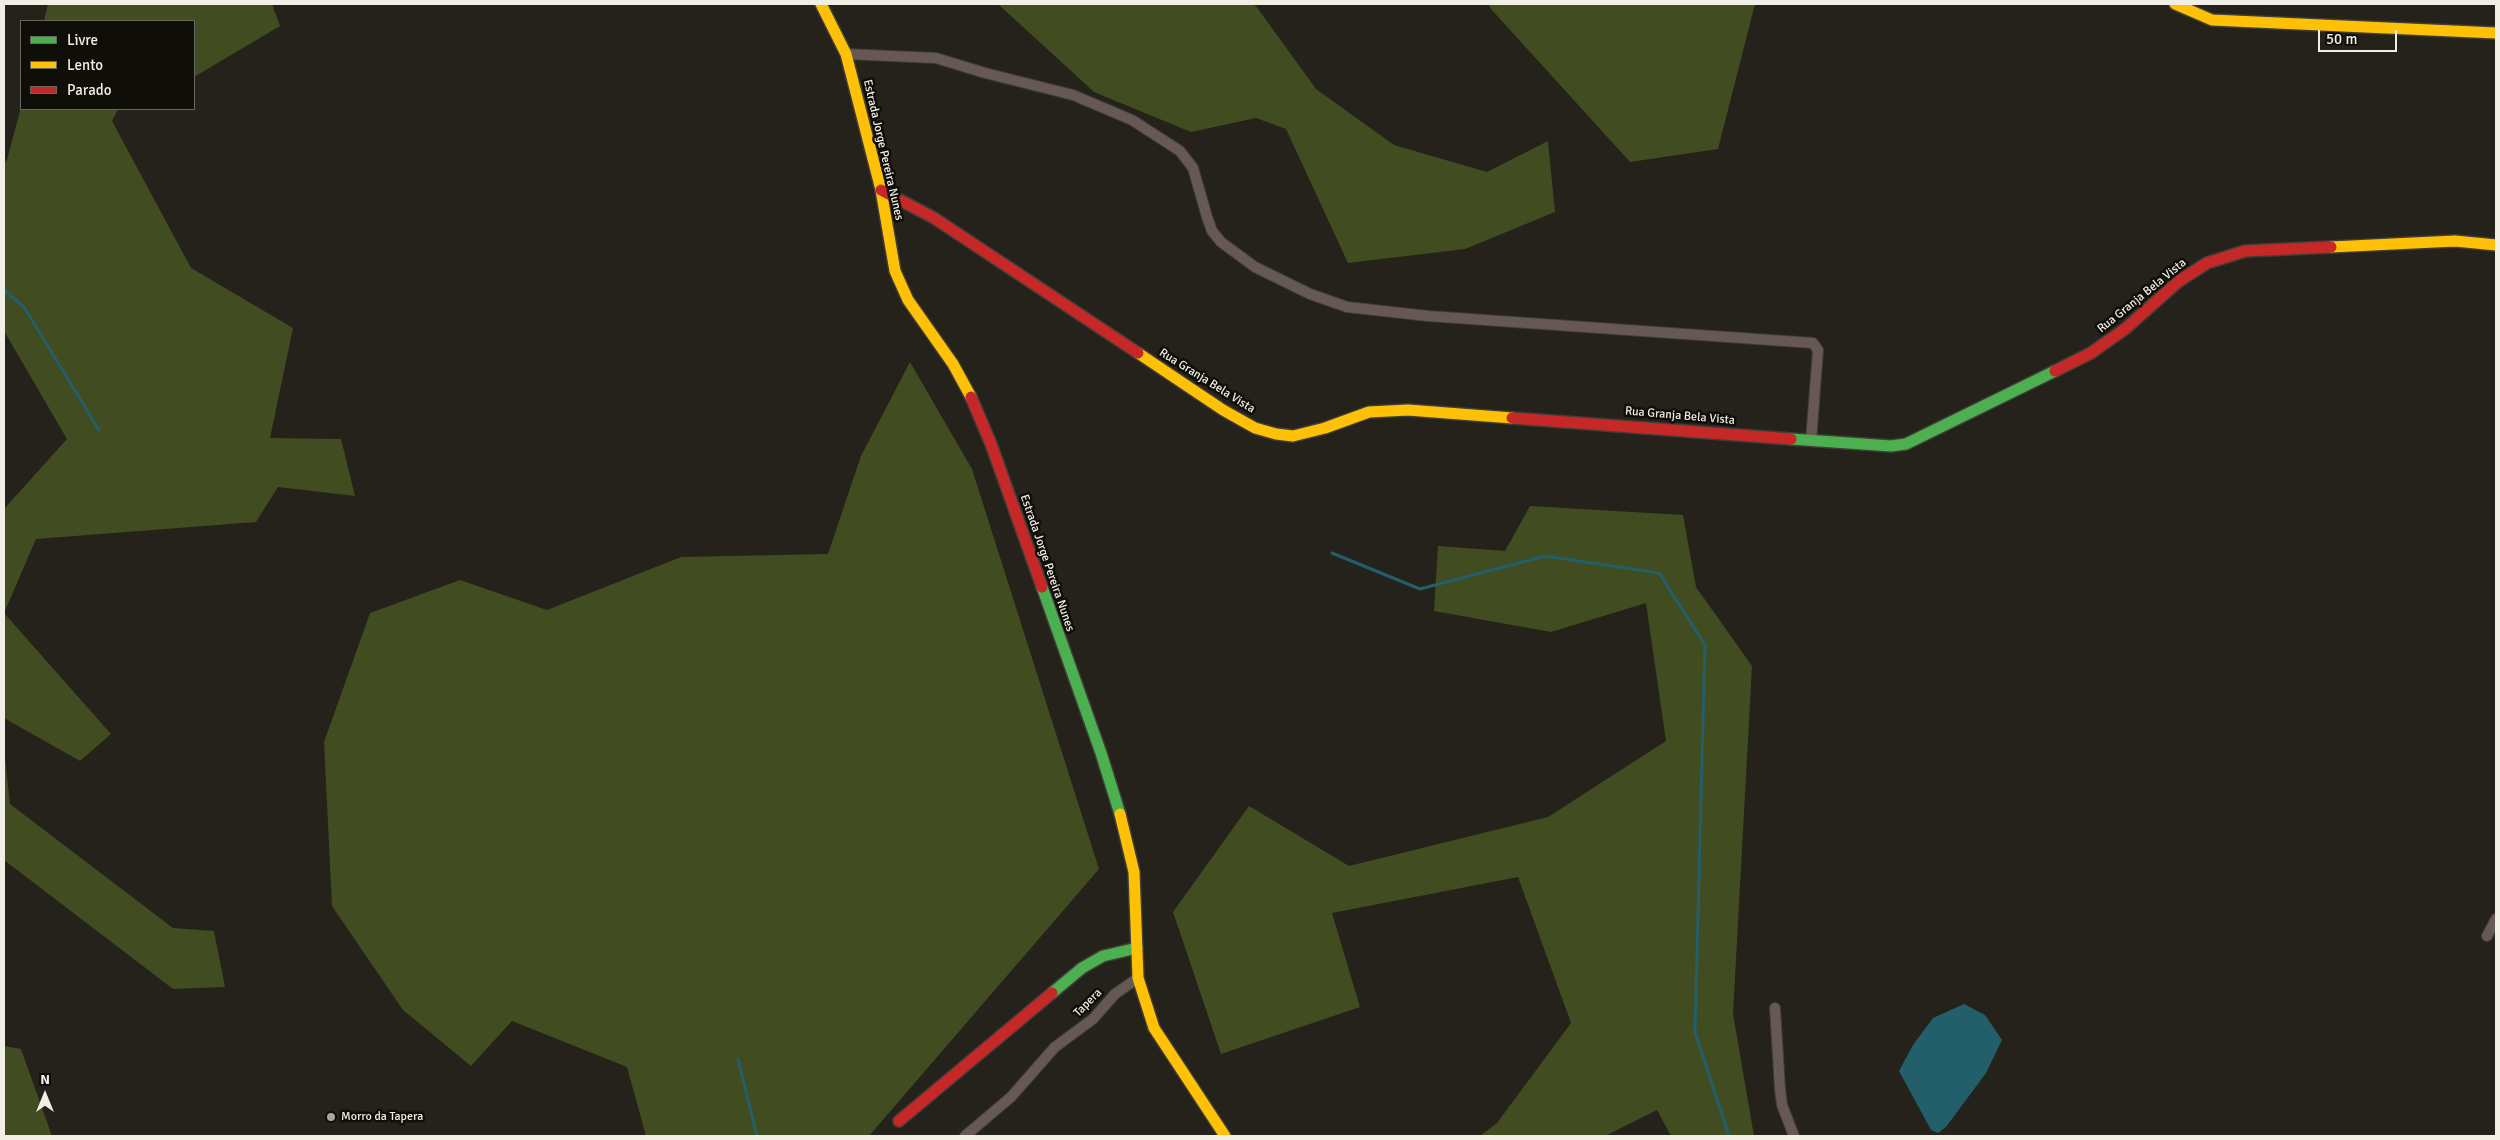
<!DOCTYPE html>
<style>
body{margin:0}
#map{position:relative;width:2500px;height:1140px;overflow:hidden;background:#24221a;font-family:Signika,sans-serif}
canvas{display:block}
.frame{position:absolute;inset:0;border:5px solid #f1eee5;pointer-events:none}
.legend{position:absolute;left:20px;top:20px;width:175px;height:90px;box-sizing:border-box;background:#0f0e08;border:1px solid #696860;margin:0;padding:6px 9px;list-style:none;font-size:15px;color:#f1eee5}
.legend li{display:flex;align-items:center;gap:10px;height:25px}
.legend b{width:25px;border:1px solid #696860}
.north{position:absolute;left:20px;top:1070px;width:50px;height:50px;-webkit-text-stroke:4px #0f0e08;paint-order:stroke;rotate:0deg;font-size:14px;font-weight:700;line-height:20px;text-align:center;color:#f1eee5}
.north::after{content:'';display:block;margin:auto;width:18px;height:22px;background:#f1eee5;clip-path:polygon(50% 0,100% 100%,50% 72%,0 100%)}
.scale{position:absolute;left:2318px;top:30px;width:79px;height:22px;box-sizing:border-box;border:2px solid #f1eee5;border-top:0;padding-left:6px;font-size:15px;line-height:18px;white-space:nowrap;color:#f1eee5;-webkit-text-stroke:4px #0f0e08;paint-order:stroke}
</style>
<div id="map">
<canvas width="2500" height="1140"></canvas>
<div class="frame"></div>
<ul class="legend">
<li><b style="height:6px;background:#4caf50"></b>Livre</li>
<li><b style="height:6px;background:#ffc107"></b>Lento</li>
<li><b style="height:6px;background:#c62828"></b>Parado</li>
</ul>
<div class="north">N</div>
<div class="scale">50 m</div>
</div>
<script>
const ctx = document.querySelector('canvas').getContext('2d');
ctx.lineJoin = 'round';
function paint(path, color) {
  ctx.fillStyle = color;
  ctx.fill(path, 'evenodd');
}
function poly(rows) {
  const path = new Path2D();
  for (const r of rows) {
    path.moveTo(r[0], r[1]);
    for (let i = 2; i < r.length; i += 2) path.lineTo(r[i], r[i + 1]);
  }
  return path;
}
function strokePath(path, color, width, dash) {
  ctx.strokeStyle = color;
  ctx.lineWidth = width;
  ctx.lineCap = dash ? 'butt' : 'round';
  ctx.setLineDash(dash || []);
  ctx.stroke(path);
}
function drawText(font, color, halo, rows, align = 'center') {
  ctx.font = font + ' Signika,sans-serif';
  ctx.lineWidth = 5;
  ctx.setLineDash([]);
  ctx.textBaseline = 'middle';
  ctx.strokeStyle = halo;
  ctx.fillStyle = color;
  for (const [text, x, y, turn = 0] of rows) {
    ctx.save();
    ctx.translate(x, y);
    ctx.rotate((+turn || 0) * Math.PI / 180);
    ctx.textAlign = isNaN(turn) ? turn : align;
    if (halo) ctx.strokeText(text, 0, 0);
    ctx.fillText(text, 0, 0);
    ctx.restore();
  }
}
const green = poly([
 [48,4,272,4,280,26,194,77,194,21,44,21],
 [998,4,1250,4,1256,6,1316,89,1394,145,1487,172,1548,141,1555,212,1465,249,1348,263,1286,129,1256,118,1191,132,1094,92],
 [1489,4,1755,4,1718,149,1630,162,1490,8],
 [21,107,21,109,118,109,112,121,191,268,293,328,270,438,341,439,355,496,278,487,256,522,36,539,4,613,111,734,80,761,4,718,4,509,67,439,4,331,4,162,7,160],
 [910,362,972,469,1099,869,869,1136,646,1136,627,1067,512,1021,471,1066,403,1010,332,906,324,742,370,613,460,580,547,610,681,557,828,554,861,456],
 [1530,506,1683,515,1696,587,1752,666,1733,1014,1754,1136,1671,1136,1657,1110,1605,1136,1480,1136,1497,1123,1571,1023,1518,877,1332,913,1360,1007,1221,1054,1173,912,1249,806,1349,866,1548,817,1666,741,1646,603,1551,632,1434,611,1438,546,1505,551],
 [4,748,10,804,173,928,214,931,225,987,173,989,4,860],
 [4,1046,21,1049,52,1136,4,1136]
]);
const water = poly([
 [1964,1004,1985,1015,2002,1040,1986,1073,1946,1127,1938,1133,1931,1130,1899,1071,1913,1045,1933,1018]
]);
const stream = poly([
 [4,290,24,307,99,430],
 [1332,553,1420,589,1545,556,1659,573,1705,645,1695,1032,1729,1136],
 [738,1059,757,1136]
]);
const street = poly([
 [846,54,936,58,985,73,1073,95,1132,120,1180,151,1193,168,1207,217,1212,231,1221,242,1255,267,1310,294,1347,307,1428,316,1813,343,1818,350,1811,441],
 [2487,936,2496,919],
 [1775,1008,1780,1089,1782,1105,1794,1136],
 [965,1136,1011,1097,1055,1047,1093,1019,1115,994,1138,978]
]);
const fast = poly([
 [1791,439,1891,446,1906,444,2055,371],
 [1042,587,1101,753,1120,814],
 [1052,993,1082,968,1103,956,1137,948]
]);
const slow = poly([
 [821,4,846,54,881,190,895,271,908,300,953,364,971,397],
 [2175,4,2212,20,2496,33],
 [2331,247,2455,241,2496,245],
 [1138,353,1223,410,1255,428,1276,434,1293,436,1325,428,1369,412,1408,410,1512,418],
 [1120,814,1134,872,1138,978,1154,1028,1225,1136]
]);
const jam = poly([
 [881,190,934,218,1138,353],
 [2055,371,2091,353,2125,329,2179,281,2207,263,2245,251,2331,247],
 [971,397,991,444,1042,587],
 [1512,418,1791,439],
 [899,1121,1052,993]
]);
const markers = [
 [331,1117,5,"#a9a79e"]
];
const streetNames = [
 ["Estrada Jorge Pereira Nunes",883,150,77],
 ["Rua Granja Bela Vista",2142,296,-39],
 ["Rua Granja Bela Vista",1207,381,32],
 ["Rua Granja Bela Vista",1680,416,5],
 ["Estrada Jorge Pereira Nunes",1047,563,71],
 ["Tapera",1088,1003,-45]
];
const poiNames = [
 ["Morro da Tapera",341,1117]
];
paint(green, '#414d20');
paint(water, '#235f6a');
strokePath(stream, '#235f6a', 3);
strokePath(street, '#403e37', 12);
strokePath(fast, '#403e37', 14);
strokePath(slow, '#403e37', 14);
strokePath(jam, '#403e37', 14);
strokePath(street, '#655855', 10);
strokePath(fast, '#4caf50', 11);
strokePath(slow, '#ffc107', 11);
strokePath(jam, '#c62828', 11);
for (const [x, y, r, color] of markers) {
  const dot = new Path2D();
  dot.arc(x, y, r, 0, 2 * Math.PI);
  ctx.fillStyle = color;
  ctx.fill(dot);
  strokePath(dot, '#0f0e08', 2);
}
drawText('12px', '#f1eee5', '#0f0e08', streetNames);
drawText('12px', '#f1eee5', '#0f0e08', poiNames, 'left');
</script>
